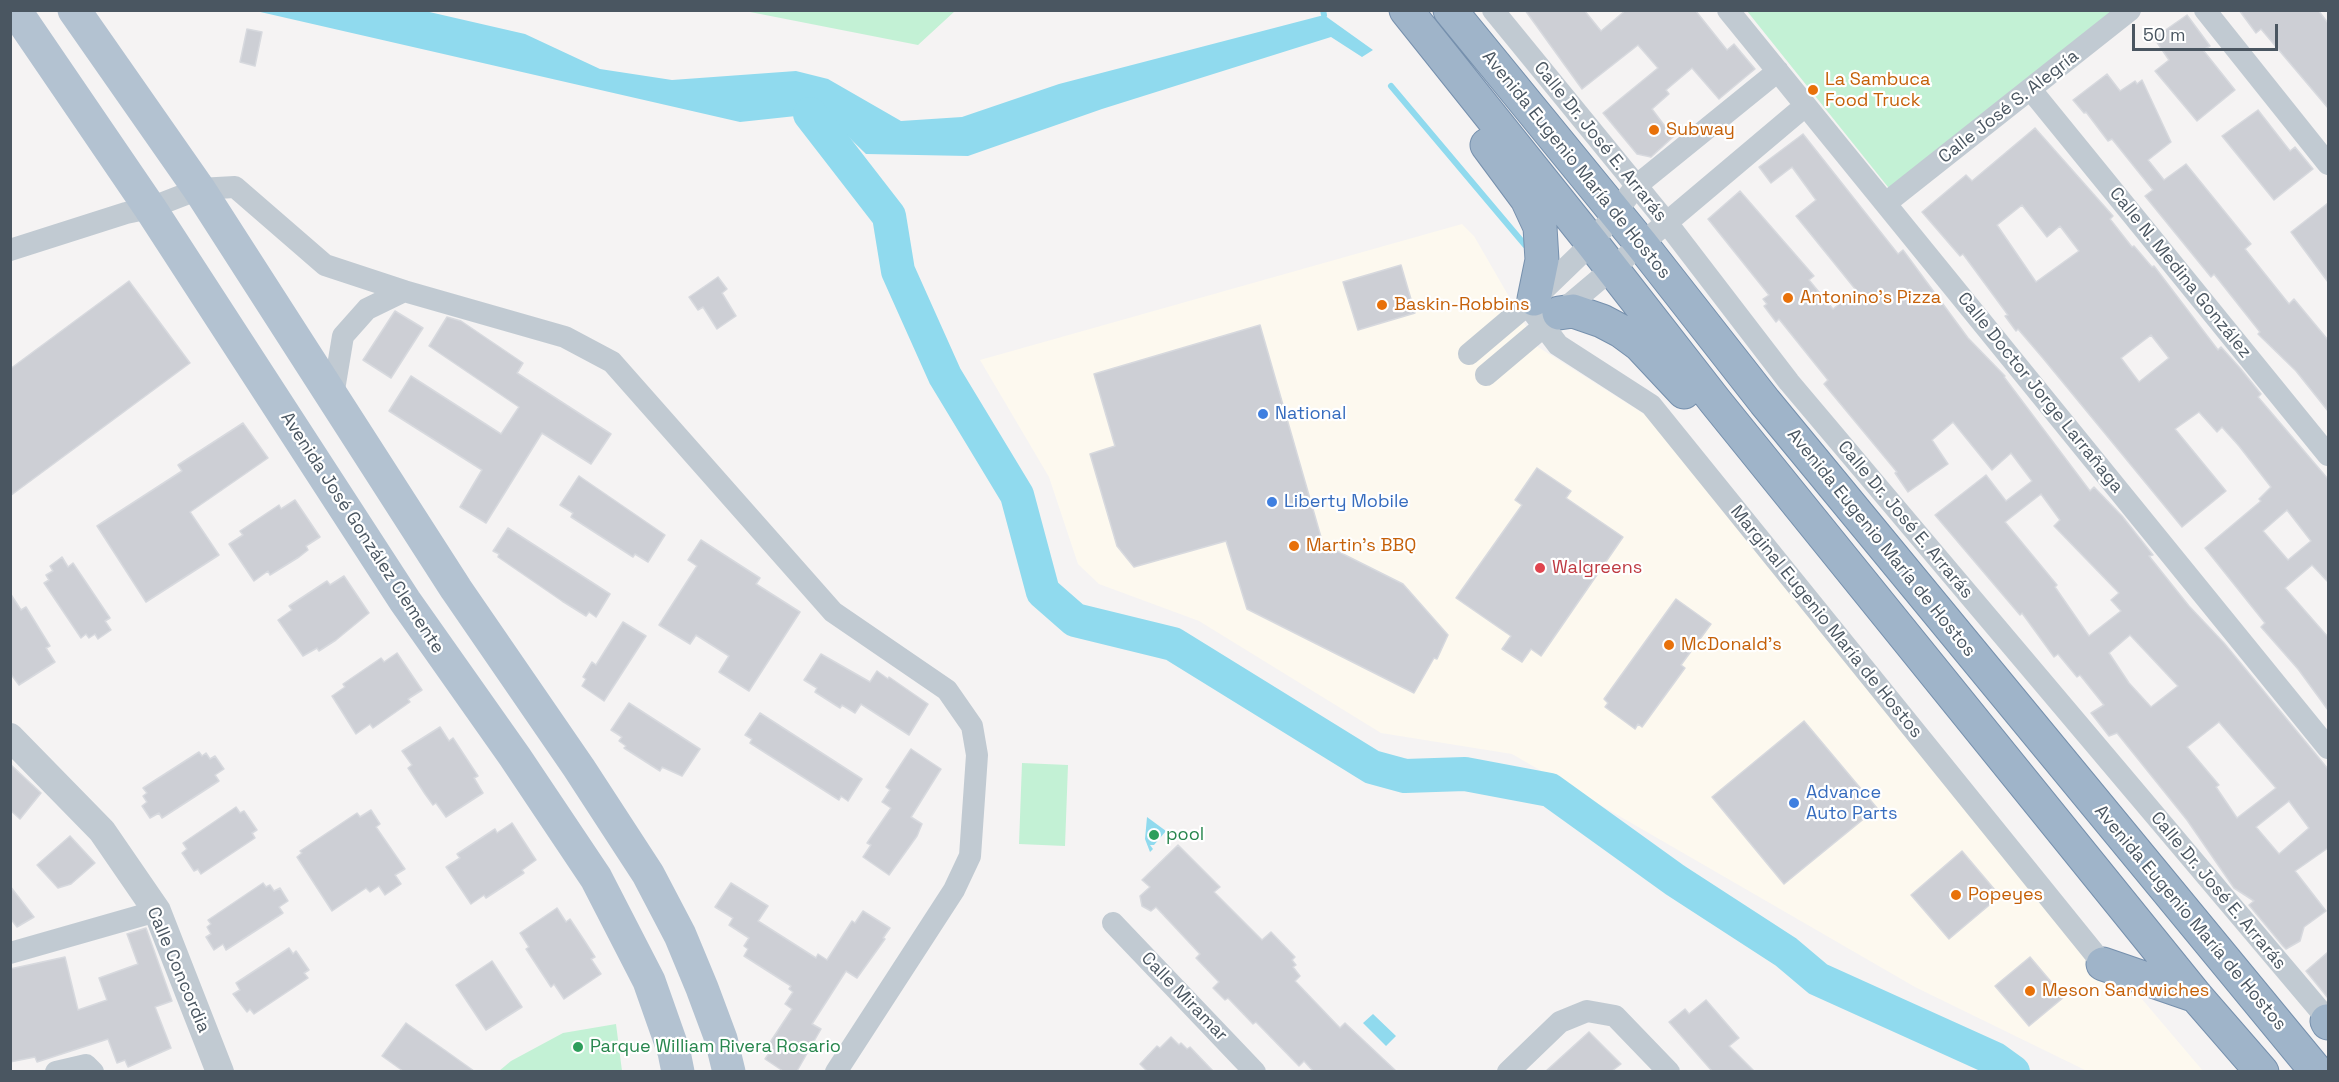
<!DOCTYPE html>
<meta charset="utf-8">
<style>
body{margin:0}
#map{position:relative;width:2339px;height:1082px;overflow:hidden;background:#f5f3f3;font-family:"Space Grotesk",sans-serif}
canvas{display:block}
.frame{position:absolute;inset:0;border:12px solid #4a5661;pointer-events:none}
.scale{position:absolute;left:2132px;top:24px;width:146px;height:27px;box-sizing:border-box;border:3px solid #4a5661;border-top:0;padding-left:8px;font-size:18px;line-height:21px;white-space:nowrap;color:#4a5661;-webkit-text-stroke:4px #fff;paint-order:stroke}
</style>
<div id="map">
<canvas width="2339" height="1082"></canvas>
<div class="frame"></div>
<div class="scale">50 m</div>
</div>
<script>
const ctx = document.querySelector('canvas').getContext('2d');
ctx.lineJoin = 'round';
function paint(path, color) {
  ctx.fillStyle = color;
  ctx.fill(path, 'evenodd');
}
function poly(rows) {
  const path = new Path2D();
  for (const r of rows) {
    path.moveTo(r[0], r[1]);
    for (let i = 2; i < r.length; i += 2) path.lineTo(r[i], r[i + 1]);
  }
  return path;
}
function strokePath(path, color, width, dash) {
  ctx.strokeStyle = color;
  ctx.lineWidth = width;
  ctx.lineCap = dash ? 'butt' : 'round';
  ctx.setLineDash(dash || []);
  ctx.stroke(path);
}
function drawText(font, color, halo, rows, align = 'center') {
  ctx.font = font + ' "Space Grotesk",sans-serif';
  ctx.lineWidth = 4.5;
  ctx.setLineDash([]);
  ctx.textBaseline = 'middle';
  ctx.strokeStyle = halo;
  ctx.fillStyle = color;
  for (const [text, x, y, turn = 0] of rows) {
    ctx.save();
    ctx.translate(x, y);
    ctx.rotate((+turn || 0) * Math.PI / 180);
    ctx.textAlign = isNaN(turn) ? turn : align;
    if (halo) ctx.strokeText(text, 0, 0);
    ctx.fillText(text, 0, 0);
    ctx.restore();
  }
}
const commercial = poly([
 [1462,224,1474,236,1538,347,1647,416,2203,1071,2087,1071,1915,987,1512,754,1381,733,1199,621,1099,584,1078,564,1049,477,980,360]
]);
const green = poly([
 [745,11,955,11,918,45],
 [1747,11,2117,11,1892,192],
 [1022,763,1068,765,1065,846,1019,844],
 [616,1024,622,1071,499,1071,511,1061,563,1033]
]);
const water = poly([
 [256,11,425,11,525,34,600,69,672,80,796,71,828,79,901,121,962,117,1059,84,1324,15,1373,50,1362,57,1331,37,1102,109,968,156,866,154,824,113,740,122],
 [1147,817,1166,831,1154,845,1150,845,1153,849,1150,852,1145,839],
 [1373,1014,1396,1036,1386,1046,1363,1023]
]);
const stream = poly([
 [1323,10,1324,15],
 [1391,86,1525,245]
]);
const river = poly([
 [810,114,889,216,898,271,945,376,1017,495,1043,592,1075,620,1173,644,1372,767,1405,776,1465,774,1550,790,1675,880,1786,952,1818,979,1995,1059,2013,1072]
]);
const building = poly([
 [1525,10,1584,10,1601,31,1626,10,1695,10,1727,50,1734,44,1755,69,1719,99,1692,68,1666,90,1669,94,1652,109,1673,137,1651,157,1637,154,1603,113,1658,68,1638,45,1582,89,1525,10],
 [2239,10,2318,10,2328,23,2328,108,2261,29,2256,33,2239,10],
 [2187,15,2210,46,2203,50,2235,90,2197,121,2155,71,2169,60,2154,38,2187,15],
 [247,29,262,32,255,66,240,62,247,29],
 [2107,74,2120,91,2135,81,2137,84,2142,80,2171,142,2148,160,2164,180,2186,164,2251,244,2245,249,2289,304,2294,299,2328,340,2328,411,2296,371,2258,334,2260,332,2214,274,2211,277,2145,196,2153,190,2112,139,2108,141,2086,112,2084,113,2073,100,2107,74],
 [2258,110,2290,151,2295,147,2313,169,2274,200,2222,136,2258,110],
 [2035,128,2113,216,2110,219,2132,247,2134,246,2152,267,2154,266,2218,350,2221,347,2240,368,2261,394,2258,397,2328,479,2328,582,2312,565,2285,588,2328,637,2328,710,2298,669,2261,627,2265,623,2205,548,2261,501,2259,499,2271,487,2239,446,2222,427,2217,432,2199,412,2175,429,2226,491,2182,527,2042,357,2018,329,2016,331,2005,316,2008,315,1963,254,1960,256,1922,212,1966,175,1972,181,2035,128],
 [2022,205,2047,237,2060,226,2079,251,2036,282,1997,225,2022,205],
 [2151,335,2169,358,2139,382,2121,358,2151,335],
 [2287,510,2311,541,2288,560,2263,531,2287,510],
 [1803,134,1898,254,1903,250,1968,338,2005,376,2004,377,2090,491,2094,487,2122,516,2153,555,2149,556,2189,606,2224,643,2328,769,2328,848,2295,871,2326,911,2304,927,2300,941,2286,949,2283,946,2249,905,2254,901,2234,888,2187,820,2117,733,2109,736,2091,713,2104,705,2080,675,2077,677,2058,654,2054,657,2022,613,2020,615,1935,515,1986,475,2006,501,2032,481,2011,453,1992,470,1953,422,1932,440,1948,464,1908,492,1895,473,1897,472,1824,384,1828,380,1779,319,1776,322,1764,306,1767,304,1763,299,1769,295,1708,219,1740,191,1814,276,1809,280,1833,309,1856,290,1796,216,1816,200,1792,167,1771,183,1759,167,1803,134],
 [2041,494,2060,520,2054,526,2119,593,2111,600,2121,611,2089,636,2055,587,2057,585,2005,522,2041,494],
 [2130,635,2178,686,2151,707,2129,683,2109,653,2130,635],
 [2219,722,2276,788,2237,818,2216,787,2219,785,2187,747,2219,722],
 [2289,801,2309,828,2279,854,2256,827,2289,801],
 [2328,203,2328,282,2291,232,2328,203],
 [1401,265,1415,313,1358,330,1343,282,1401,265],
 [718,277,727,289,722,293,736,316,717,329,703,307,698,310,689,297,718,277],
 [129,281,190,363,10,496,10,369,129,281],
 [395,311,423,328,391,378,363,360,395,311],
 [447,317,461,321,523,363,517,373,611,434,591,464,542,433,486,523,460,507,482,470,389,411,411,376,501,434,519,407,429,346,447,317],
 [1260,325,1323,544,1403,584,1448,635,1437,659,1434,658,1414,693,1247,609,1226,541,1134,567,1117,546,1090,454,1115,446,1094,374,1260,325],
 [243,423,268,458,190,512,219,555,146,602,97,526,182,471,178,465,243,423],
 [1537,468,1571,491,1566,498,1623,537,1541,656,1531,649,1522,662,1502,649,1511,636,1456,598,1522,505,1515,500,1537,468],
 [579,476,665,535,648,562,635,554,633,557,571,517,573,513,560,505,579,476],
 [295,500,320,537,306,546,308,550,299,557,270,575,268,571,254,581,229,544,243,535,240,531,279,505,281,509,295,500],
 [508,528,610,594,596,617,589,612,586,616,562,601,498,557,499,554,493,551,508,528],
 [701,540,760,578,756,584,800,612,749,691,719,672,729,656,696,635,690,644,659,625,697,566,688,560,701,540],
 [62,557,68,567,73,563,110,618,105,621,111,630,98,639,95,634,89,638,86,634,81,638,44,583,49,580,46,575,53,571,50,566,62,557],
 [344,576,369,613,336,640,319,651,317,648,303,656,278,620,292,610,289,606,327,581,330,585,344,576],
 [10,593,21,610,26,607,50,646,46,648,55,662,19,685,10,673,10,593],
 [1676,599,1711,624,1681,665,1685,668,1642,727,1638,724,1635,729,1605,707,1608,703,1604,699,1676,599],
 [623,622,646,636,604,701,582,686,586,679,583,677,592,662,596,665,623,622],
 [397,653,422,690,408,699,410,702,373,728,370,724,356,734,332,696,345,687,343,684,381,658,384,662,397,653],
 [821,654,870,682,877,671,888,679,889,677,928,704,909,735,861,704,855,713,842,705,840,708,815,692,817,688,804,680,821,654],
 [629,703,700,749,682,776,662,767,660,771,624,748,626,746,619,741,622,737,611,730,629,703],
 [760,713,862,779,848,801,841,796,839,800,750,743,752,739,745,735,760,713],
 [1804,721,1877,808,1784,884,1712,797,1804,721],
 [440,727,449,741,453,738,478,776,474,778,483,793,446,817,436,803,433,805,425,794,408,768,412,765,402,751,440,727],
 [911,749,941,769,911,817,922,824,917,836,889,875,863,857,871,845,867,843,891,808,882,802,890,790,886,787,911,749],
 [199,752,202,756,206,753,210,759,215,756,224,769,215,775,219,781,162,818,159,813,150,818,142,806,147,802,143,796,147,793,143,788,199,752],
 [10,764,41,793,20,819,10,810,10,764],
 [236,807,240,813,244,811,257,830,252,833,255,838,201,874,198,869,194,871,182,853,187,849,183,843,236,807],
 [371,810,380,824,376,827,405,869,395,875,401,884,385,895,379,886,370,892,366,888,332,911,297,857,302,853,300,851,357,813,360,817,371,810],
 [512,823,536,860,522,870,524,873,486,898,484,895,471,904,446,867,460,858,457,854,495,829,497,833,512,823],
 [70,836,95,863,71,884,58,888,37,865,70,836],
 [1178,845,1220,887,1214,892,1262,940,1271,932,1295,957,1292,960,1296,965,1293,967,1300,976,1295,981,1340,1028,1345,1023,1396,1071,1313,1071,1304,1061,1299,1066,1256,1022,1253,1024,1228,998,1225,1000,1213,988,1219,982,1196,958,1200,954,1156,907,1151,911,1142,906,1140,896,1150,887,1142,880,1178,845],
 [1962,851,2000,896,1949,939,1911,895,1962,851],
 [263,883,266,887,270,885,274,891,280,888,288,901,279,907,283,913,226,950,223,944,214,950,206,937,211,934,207,927,211,924,208,920,263,883],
 [731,883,768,906,758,921,816,958,818,954,827,960,852,921,855,923,863,911,890,928,883,938,885,939,857,978,846,971,812,1024,821,1029,797,1071,783,1071,765,1059,773,1047,769,1044,792,1009,785,1004,793,992,789,989,791,986,744,956,748,949,744,946,749,938,729,925,733,918,715,907,731,883],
 [10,886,34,917,17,927,10,918,10,886],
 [557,908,566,922,570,919,584,940,595,957,591,959,601,974,564,999,554,984,551,987,526,949,529,947,520,933,557,908],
 [146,928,172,1001,155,1007,171,1048,128,1067,125,1060,117,1063,108,1039,37,1062,35,1057,10,1062,10,969,65,957,78,1010,107,1000,99,978,138,964,127,934,146,928],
 [289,948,293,954,296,951,309,970,304,973,308,978,254,1014,250,1009,247,1012,233,994,240,990,236,983,289,948],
 [2328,952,2328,998,2306,971,2328,952],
 [2030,957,2064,997,2029,1026,1995,986,2030,957],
 [492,961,522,1007,486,1030,456,985,492,961],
 [1706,1000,1739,1038,1729,1046,1754,1071,1712,1071,1669,1022,1685,1009,1689,1014,1706,1000],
 [406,1023,446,1051,474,1071,403,1071,382,1056,406,1023],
 [1589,1032,1621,1064,1612,1071,1546,1071,1589,1032],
 [1171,1037,1179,1045,1181,1043,1187,1049,1190,1047,1213,1071,1147,1071,1140,1064,1157,1046,1160,1048,1171,1037]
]);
const minor = poly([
 [1493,10,1667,223,1789,382,2328,1020],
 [1728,10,2328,748],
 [2205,10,2328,164],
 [2031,90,2328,455],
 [1886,203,2130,10],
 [10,250,126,213,150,208,199,189,235,187,325,265,404,291,565,337,612,362,833,612,947,690,972,726,977,755,970,856,954,890,836,1072],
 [1527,304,1558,345,1651,405,2103,964],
 [1469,354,1534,299,1592,243,1636,186,1778,71],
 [1486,375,1805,106],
 [333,396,343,336,367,309,404,291],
 [1113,923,1255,1072],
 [10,953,157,911],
 [56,1072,86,1065,93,1072],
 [1508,1072,1560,1022,1587,1011,1615,1016,1669,1072]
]);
const tertiary = poly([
 [10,737,102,831,157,911,220,1072]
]);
const primary = poly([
 [15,10,150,208,405,601,515,757,596,878,649,981,674,1052,678,1072],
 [74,10,199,189,456,589,579,768,648,874,680,935,702,988,721,1039,729,1072]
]);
const trunk = poly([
 [1406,10,1592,243,1715,401,2196,996,2262,1072],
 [1450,10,1642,245,1765,402,2317,1072],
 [1487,145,1527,199,1540,227,1542,260,1534,299],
 [1559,313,1573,311,1602,321,1621,331,1640,345,1684,392],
 [2103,964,2196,996],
 [2327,1021,2328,1023]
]);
const markers = [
 [1813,90,6,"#e8710a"],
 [1654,130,6,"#e8710a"],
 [1788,298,6,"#e8710a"],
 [1382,305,6,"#e8710a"],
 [1263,414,6,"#3f7fe0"],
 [1272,502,6,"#3f7fe0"],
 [1294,546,6,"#e8710a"],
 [1540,568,6,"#e0444e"],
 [1669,645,6,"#e8710a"],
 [1794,803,6,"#3f7fe0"],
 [1154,835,6,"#2e9e5b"],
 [1956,895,6,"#e8710a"],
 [2030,991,6,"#e8710a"],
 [578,1047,6,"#2e9e5b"]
];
const foodNames = [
 ["La Sambuca",1825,80],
 ["Food Truck",1825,101],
 ["Subway",1666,130],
 ["Antonino's Pizza",1800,298],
 ["Baskin-Robbins",1394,305],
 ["Martin's BBQ",1306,546],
 ["McDonald's",1681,645],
 ["Popeyes",1968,895],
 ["Meson Sandwiches",2042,991]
];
const streetNames = [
 ["Calle José S. Alegría",2009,107,-38],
 ["Calle Dr. José E. Arrarás",1600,142,51],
 ["Avenida Eugenio María de Hostos",1576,165,51],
 ["Calle N. Medina González",2180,273,51],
 ["Calle Doctor Jorge Larrañaga",2040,393,51],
 ["Calle Dr. José E. Arrarás",1905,520,50],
 ["Avenida José González Clemente",362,533,57],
 ["Avenida Eugenio María de Hostos",1881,543,51],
 ["Marginal Eugenio María de Hostos",1826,622,51],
 ["Calle Dr. José E. Arrarás",2218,891,50],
 ["Avenida Eugenio María de Hostos",2190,918,50],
 ["Calle Concordia",178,970,67],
 ["Calle Miramar",1184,997,46]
];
const shopNames = [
 ["National",1275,414],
 ["Liberty Mobile",1284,502],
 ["Advance",1806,793],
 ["Auto Parts",1806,814]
];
const healthNames = [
 ["Walgreens",1552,568]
];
const leisureNames = [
 ["pool",1166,835],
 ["Parque William Rivera Rosario",590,1047]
];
paint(commercial, '#fdf9ef');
paint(green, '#c3f1d5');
paint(water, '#90daee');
strokePath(stream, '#90daee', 6);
strokePath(river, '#90daee', 34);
paint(building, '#cdcfd5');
strokePath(building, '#d7d9de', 1.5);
strokePath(trunk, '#7690ad', 35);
strokePath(minor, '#c1cad2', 22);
strokePath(tertiary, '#c1cad2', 28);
strokePath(primary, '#b3c2d1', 33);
strokePath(trunk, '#9fb4c9', 33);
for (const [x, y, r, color] of markers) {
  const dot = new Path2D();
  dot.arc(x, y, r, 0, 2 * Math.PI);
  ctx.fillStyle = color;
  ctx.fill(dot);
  strokePath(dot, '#fff', 2);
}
drawText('18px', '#c56008', '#fff', foodNames, 'left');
drawText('18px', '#4a5661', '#fff', streetNames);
drawText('18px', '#366cbe', '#fff', shopNames, 'left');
drawText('18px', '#be3a42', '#fff', healthNames, 'left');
drawText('18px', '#27864d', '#fff', leisureNames, 'left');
</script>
